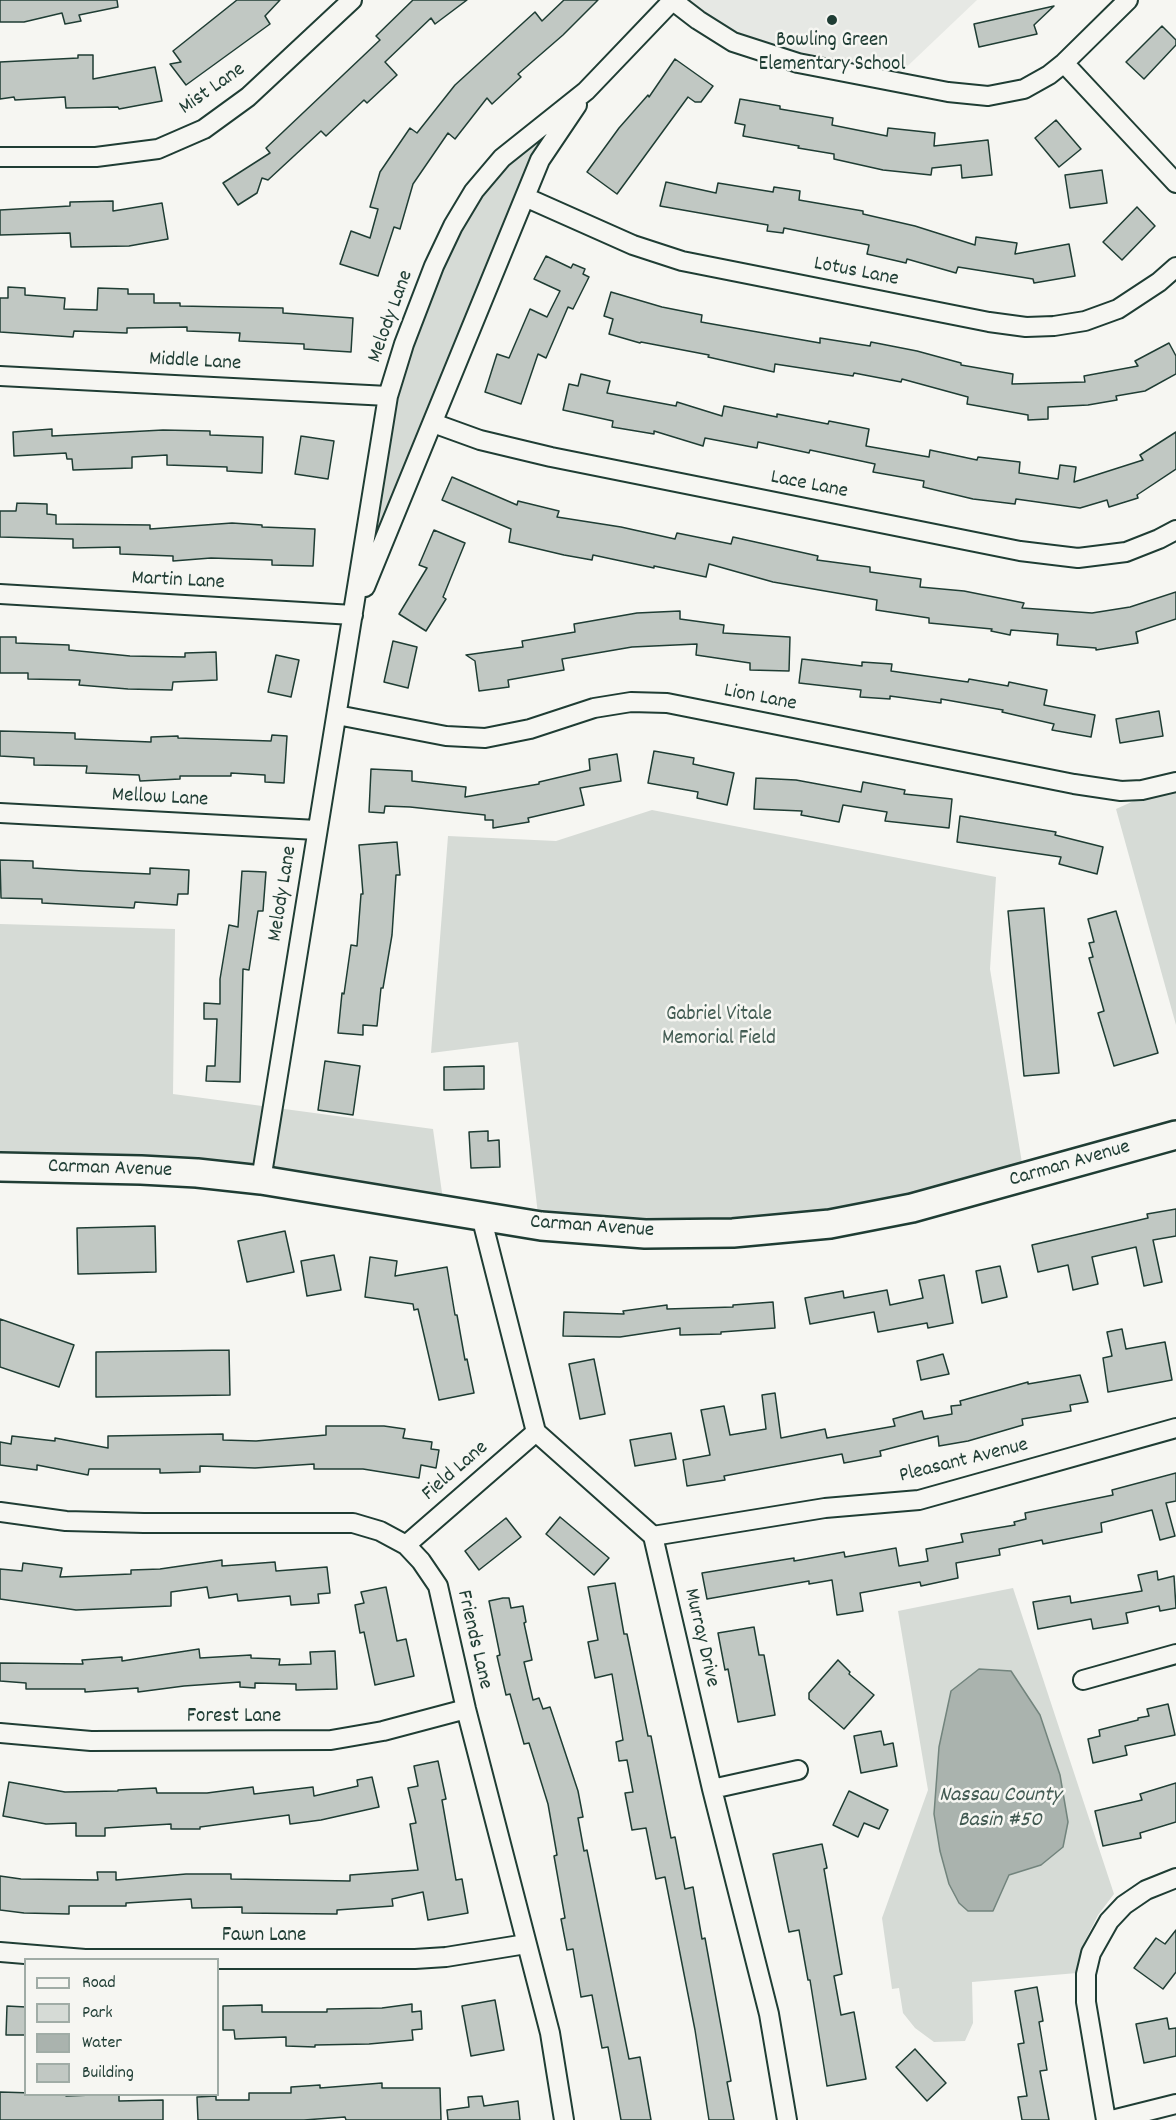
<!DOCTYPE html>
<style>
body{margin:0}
#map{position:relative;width:1176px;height:2120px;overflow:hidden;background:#f6f6f2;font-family:Dekko,sans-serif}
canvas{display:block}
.legend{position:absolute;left:24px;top:1958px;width:195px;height:138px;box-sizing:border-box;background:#f6f6f2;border:2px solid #a0aca6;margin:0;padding:8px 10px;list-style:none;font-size:18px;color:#1f3d34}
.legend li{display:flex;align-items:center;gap:12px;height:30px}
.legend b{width:30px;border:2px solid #a0aca6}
</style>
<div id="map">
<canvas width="1176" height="2120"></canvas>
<ul class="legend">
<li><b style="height:8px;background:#f6f6f2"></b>Road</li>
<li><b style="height:16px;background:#d6dbd6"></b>Park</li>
<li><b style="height:16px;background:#aab3ae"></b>Water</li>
<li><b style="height:16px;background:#c1c8c3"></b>Building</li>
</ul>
</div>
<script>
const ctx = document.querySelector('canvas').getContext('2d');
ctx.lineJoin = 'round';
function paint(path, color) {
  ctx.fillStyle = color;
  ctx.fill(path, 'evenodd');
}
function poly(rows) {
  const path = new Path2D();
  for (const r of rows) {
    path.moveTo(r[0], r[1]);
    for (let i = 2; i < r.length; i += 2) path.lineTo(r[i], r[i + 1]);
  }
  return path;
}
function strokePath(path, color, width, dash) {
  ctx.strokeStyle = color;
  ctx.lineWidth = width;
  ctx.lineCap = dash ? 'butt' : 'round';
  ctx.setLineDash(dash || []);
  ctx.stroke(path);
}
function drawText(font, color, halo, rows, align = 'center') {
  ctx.font = font + ' Dekko,sans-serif';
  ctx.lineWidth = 5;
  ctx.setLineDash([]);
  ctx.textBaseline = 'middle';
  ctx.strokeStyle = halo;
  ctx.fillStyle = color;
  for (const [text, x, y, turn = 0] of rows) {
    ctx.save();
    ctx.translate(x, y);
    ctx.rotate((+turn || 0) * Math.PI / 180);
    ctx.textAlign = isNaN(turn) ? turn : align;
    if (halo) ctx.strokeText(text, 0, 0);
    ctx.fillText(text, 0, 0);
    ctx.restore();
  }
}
const built = poly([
 [677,0,977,0,895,78,739,40]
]);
const green = poly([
 [574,104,357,599,391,397,437,264,504,160],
 [1176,782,1176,1025,1116,809],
 [652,810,996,877,990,969,1024,1175,828,1221,539,1223,518,1042,431,1053,448,836,556,841],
 [0,924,175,929,173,1094,433,1129,444,1207,0,1163],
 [1013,1588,1114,1894,1098,1915,1084,1943,1077,1973,972,1982,973,2023,965,2041,934,2042,915,2028,903,2013,899,1988,892,1989,882,1918,928,1790,898,1611]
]);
const water = poly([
 [979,1669,1011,1671,1040,1715,1060,1775,1068,1822,1063,1847,1041,1865,1009,1875,993,1911,968,1911,959,1903,949,1884,940,1851,934,1814,939,1747,951,1691,979,1669]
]);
const building = poly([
 [0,0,117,0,118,7,79,15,81,21,65,24,62,13,24,22,0,22,0,0],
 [237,0,280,0,265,16,270,24,186,85,170,64,181,62,173,51,237,0],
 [413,0,467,0,435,24,431,18,385,62,397,75,367,103,364,100,326,136,321,131,268,180,262,178,257,193,238,205,223,183,270,153,266,148,380,40,376,36,413,0],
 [564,0,598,0,563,35,518,74,521,77,492,104,487,98,455,139,448,133,413,184,400,229,394,227,378,276,340,264,351,231,370,238,378,209,370,207,380,172,410,128,417,133,455,85,535,12,542,21,564,0],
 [1054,6,1034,25,1037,34,979,47,974,24,1054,6],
 [1162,26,1176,40,1176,45,1144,79,1126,62,1162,26],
 [78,55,93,55,93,79,155,67,162,101,119,109,118,107,66,108,65,97,15,100,14,97,0,99,0,62,78,58,78,55],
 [675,59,713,86,701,102,695,102,688,97,617,194,587,172,619,128,648,95,649,97,675,59],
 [740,99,780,106,780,109,833,118,832,125,887,136,888,128,935,133,934,146,988,140,992,175,962,178,961,165,932,168,931,175,883,170,834,159,834,154,798,148,799,146,743,136,745,125,735,123,740,99],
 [1056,120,1081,149,1059,167,1035,138,1056,120],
 [1102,170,1107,203,1070,208,1065,175,1102,170],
 [666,182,716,193,718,183,773,192,774,187,800,191,799,200,863,211,863,214,915,226,975,245,976,237,1017,243,1015,254,1069,244,1075,276,1034,283,1033,279,958,267,956,273,907,259,906,263,867,254,869,245,784,228,783,233,767,231,768,225,660,206,666,182],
 [113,201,113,211,162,203,168,239,129,246,71,247,70,233,0,235,0,210,70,206,70,202,113,201],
 [1137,207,1155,226,1122,260,1103,242,1137,207],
 [546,256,571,268,573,264,585,269,583,274,589,277,573,309,568,307,546,358,538,354,521,404,485,392,497,354,509,358,530,309,547,317,560,291,534,279,546,256],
 [8,287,25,288,25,295,65,298,64,309,97,310,98,288,128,289,128,294,154,294,154,303,180,303,180,306,283,308,283,313,353,318,351,352,304,349,304,344,239,341,240,333,187,331,187,327,127,328,127,333,74,331,73,337,0,332,0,298,8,298,8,287],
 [611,292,662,307,702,315,701,322,820,343,820,338,870,346,871,342,917,351,961,363,961,365,1013,374,1012,384,1085,382,1084,376,1138,366,1135,361,1169,343,1176,356,1176,374,1145,391,1116,396,1117,400,1088,405,1048,407,1048,419,1028,420,1028,415,967,404,968,397,902,379,901,382,854,373,853,376,775,364,774,372,708,357,709,355,641,342,640,343,609,334,613,319,604,316,611,292],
 [581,374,610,381,607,393,676,406,677,402,722,416,724,406,777,417,777,414,828,424,829,421,869,429,866,446,929,457,930,450,977,460,978,457,1020,462,1019,473,1058,479,1060,465,1076,467,1074,482,1143,460,1140,455,1176,432,1176,469,1137,495,1138,498,1109,507,1107,500,1080,508,1016,499,1015,504,973,499,923,487,924,481,873,472,875,464,810,450,809,453,758,442,757,448,705,438,703,446,654,431,654,434,612,427,613,421,563,410,569,384,578,386,581,374],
 [52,429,52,436,163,430,210,431,210,435,263,437,262,473,227,471,227,467,167,465,167,455,132,457,132,468,73,470,72,459,67,459,66,453,14,456,13,432,52,429],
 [301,436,334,441,328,479,295,474,301,436],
 [452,477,517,505,518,501,559,511,557,517,621,527,675,539,677,533,731,544,733,537,818,556,817,560,870,567,870,572,921,579,920,587,964,591,1024,603,1022,608,1092,613,1130,607,1176,592,1176,619,1136,632,1138,643,1096,650,1096,648,1057,645,1058,634,1011,630,1010,635,991,631,992,629,929,623,929,618,876,610,877,600,773,582,709,564,706,577,654,566,654,568,593,555,592,560,564,555,509,542,511,529,442,500,452,477],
 [17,503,47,504,47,514,56,515,56,524,150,525,150,529,232,523,262,525,262,527,315,529,313,566,272,565,272,560,211,558,173,561,173,556,120,554,120,547,73,548,73,539,0,537,0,511,16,511,17,503],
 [434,530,465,543,443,597,446,599,426,631,399,614,427,568,419,565,434,530],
 [680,611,680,619,724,625,723,633,790,637,789,671,750,670,750,663,696,655,697,644,632,647,562,659,564,670,508,680,509,687,479,691,475,661,466,655,523,647,522,641,575,632,574,624,637,613,680,611],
 [0,637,16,637,16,643,69,645,69,650,130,656,185,657,185,653,216,652,217,680,173,682,172,690,128,689,79,685,80,680,28,679,28,673,0,673,0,637],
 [393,641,417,647,408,688,384,682,393,641],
 [276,655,299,660,291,697,268,692,276,655],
 [802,659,862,666,862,662,892,664,891,671,968,682,969,679,1008,686,1009,682,1047,690,1044,705,1095,715,1091,737,1052,730,1054,724,1002,712,1003,710,941,699,941,703,890,696,890,699,860,697,861,690,799,683,802,659],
 [1159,711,1163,736,1120,743,1116,719,1159,711],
 [0,731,75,733,75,739,151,742,151,737,178,736,178,738,271,741,272,735,287,736,284,783,265,782,265,775,231,773,231,776,180,776,180,779,140,781,139,775,86,773,87,766,34,765,34,758,0,756,0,731],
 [654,751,694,758,693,764,734,773,727,805,697,798,698,792,648,783,654,751],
 [617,754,621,781,580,788,584,805,528,818,529,822,493,828,493,820,485,820,485,815,410,807,385,806,384,813,369,812,371,769,412,771,412,781,466,787,465,797,539,784,539,782,590,770,589,759,617,754],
 [756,778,796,780,861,792,863,782,905,790,904,794,952,799,949,828,885,821,887,812,843,805,839,822,801,815,802,811,754,809,756,778],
 [960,816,1056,832,1055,835,1103,847,1097,874,1059,864,1061,857,957,842,960,816],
 [397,842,400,875,396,875,392,935,383,988,381,988,377,1026,363,1025,363,1035,338,1033,342,993,344,994,351,945,357,946,361,894,363,894,359,845,397,842],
 [0,860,33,861,33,868,83,871,150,874,150,868,189,870,188,894,178,894,177,905,135,902,134,908,42,903,42,899,1,898,0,860],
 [242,871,266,872,263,911,258,911,249,970,243,969,240,1082,206,1081,207,1066,215,1066,217,1019,204,1019,204,1003,220,1004,220,979,229,925,238,927,242,871],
 [1044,908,1059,1073,1024,1076,1008,911,1044,908],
 [1116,911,1158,1053,1114,1066,1098,1013,1104,1011,1089,958,1093,957,1089,943,1094,942,1088,919,1116,911],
 [325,1061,360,1066,353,1115,318,1110,325,1061],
 [484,1066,484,1089,444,1090,444,1067,484,1066],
 [488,1131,488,1141,499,1140,500,1167,471,1168,469,1132,488,1131],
 [1176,1209,1176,1236,1153,1240,1162,1282,1144,1286,1136,1247,1092,1257,1098,1284,1073,1290,1068,1265,1038,1272,1032,1245,1148,1218,1147,1214,1176,1209],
 [155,1226,156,1272,78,1274,77,1228,155,1226],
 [285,1231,294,1272,247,1282,238,1241,285,1231],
 [334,1255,341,1290,307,1296,301,1261,334,1255],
 [370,1257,397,1261,395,1276,447,1267,455,1315,457,1315,465,1360,467,1359,474,1393,439,1400,418,1309,414,1310,413,1304,365,1297,370,1257],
 [1000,1266,1007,1297,982,1303,976,1271,1000,1266],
 [944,1275,953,1323,928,1328,927,1323,878,1332,874,1312,810,1324,805,1298,843,1291,844,1298,887,1290,890,1305,923,1298,919,1280,944,1275],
 [773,1302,775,1328,721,1332,721,1334,680,1335,680,1328,620,1337,563,1336,564,1312,624,1314,623,1311,667,1305,667,1309,733,1307,733,1305,773,1302],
 [0,1319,74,1345,59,1387,0,1367,0,1319],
 [1122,1329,1126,1349,1165,1342,1172,1380,1108,1392,1103,1358,1112,1356,1107,1332,1122,1329],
 [229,1350,230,1395,96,1397,96,1352,229,1350],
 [943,1354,949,1374,921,1380,917,1361,943,1354],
 [594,1359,605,1414,580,1419,569,1364,594,1359],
 [1080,1375,1088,1402,1070,1405,1071,1411,1022,1419,1023,1425,968,1441,939,1446,938,1436,880,1451,881,1456,844,1463,842,1454,724,1476,725,1480,687,1486,683,1460,710,1455,701,1410,724,1406,730,1435,766,1429,762,1395,775,1393,781,1438,825,1429,827,1438,895,1426,893,1419,922,1411,924,1419,952,1414,951,1406,961,1405,960,1401,1028,1382,1028,1384,1080,1375],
 [326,1426,384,1426,405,1429,403,1438,432,1442,431,1449,439,1450,436,1468,421,1465,419,1478,363,1469,314,1469,314,1464,255,1468,200,1466,200,1472,160,1473,160,1469,89,1469,88,1475,37,1465,37,1470,0,1465,0,1442,11,1444,12,1436,55,1441,55,1438,108,1448,108,1436,223,1434,223,1440,256,1441,326,1435,326,1426],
 [671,1433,676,1459,635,1466,630,1440,671,1433],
 [1176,1473,1176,1501,1166,1503,1175,1536,1160,1540,1152,1510,1101,1523,1102,1532,1043,1544,1042,1540,999,1549,1000,1555,956,1563,958,1578,921,1586,920,1582,860,1593,863,1611,837,1615,832,1580,809,1584,809,1581,707,1599,702,1573,794,1558,794,1561,844,1552,845,1557,896,1548,899,1566,928,1561,926,1549,963,1542,961,1534,1015,1525,1014,1522,1026,1519,1025,1513,1113,1495,1112,1490,1176,1473],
 [560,1517,609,1558,594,1575,546,1534,560,1517],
 [506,1518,521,1537,479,1570,465,1551,506,1518],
 [222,1560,222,1566,275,1562,276,1571,327,1567,330,1593,318,1594,319,1603,291,1605,290,1596,238,1601,237,1594,209,1598,207,1587,171,1592,171,1606,76,1610,0,1599,0,1569,22,1571,23,1563,62,1568,60,1577,131,1574,131,1570,160,1569,222,1560],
 [1157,1571,1158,1580,1174,1576,1176,1608,1160,1611,1159,1606,1126,1613,1128,1623,1093,1629,1091,1619,1038,1629,1033,1602,1070,1596,1071,1603,1142,1591,1138,1575,1157,1571],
 [615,1583,624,1634,627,1634,648,1736,651,1736,671,1838,675,1837,685,1889,693,1887,702,1939,705,1938,731,2081,727,2082,734,2120,709,2120,695,2030,665,1877,656,1879,646,1828,632,1830,625,1793,633,1792,627,1760,619,1761,616,1742,623,1740,612,1674,595,1678,588,1642,598,1640,588,1587,615,1583],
 [386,1587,397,1641,406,1639,414,1676,375,1685,364,1632,360,1633,355,1605,364,1603,361,1592,386,1587],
 [503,1598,509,1598,511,1608,523,1606,526,1622,524,1623,532,1660,524,1662,533,1700,539,1698,543,1709,550,1707,578,1791,583,1817,578,1818,584,1851,587,1850,629,2059,640,2057,651,2120,621,2120,608,2047,602,2048,592,1995,581,1997,573,1949,567,1950,561,1919,565,1918,554,1856,557,1855,548,1804,529,1743,524,1744,510,1694,506,1695,497,1656,500,1655,489,1601,503,1598],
 [754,1627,759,1655,764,1655,775,1715,738,1722,728,1669,725,1670,718,1633,754,1627],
 [199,1649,200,1658,251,1655,251,1658,280,1659,279,1665,311,1664,310,1652,335,1651,337,1689,296,1690,296,1684,255,1683,255,1688,240,1687,240,1682,184,1686,138,1692,138,1688,85,1692,85,1689,26,1689,26,1683,0,1681,0,1663,83,1664,82,1660,122,1657,122,1661,199,1649],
 [838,1660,850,1672,849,1674,874,1695,844,1729,809,1699,809,1693,838,1660],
 [1168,1704,1175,1735,1125,1746,1127,1755,1093,1763,1088,1739,1100,1736,1099,1730,1138,1720,1138,1718,1149,1716,1147,1709,1168,1704],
 [881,1731,884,1745,893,1743,897,1766,861,1773,854,1736,881,1731],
 [438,1761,446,1799,442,1800,456,1880,462,1879,468,1913,428,1920,423,1892,392,1899,393,1906,337,1910,337,1914,242,1913,242,1907,192,1908,191,1899,126,1903,126,1906,69,1906,69,1914,24,1913,0,1910,0,1876,21,1879,98,1880,97,1872,116,1872,116,1880,186,1874,231,1874,231,1879,350,1881,350,1875,418,1870,410,1824,416,1823,408,1788,418,1786,414,1766,438,1761],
 [372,1777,379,1807,321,1820,290,1824,289,1815,200,1827,200,1829,171,1829,171,1824,105,1828,105,1836,76,1836,76,1823,46,1824,3,1816,9,1782,65,1792,118,1791,118,1790,156,1788,157,1793,207,1793,253,1787,254,1794,313,1787,314,1796,358,1786,357,1780,372,1777],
 [1176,1783,1176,1822,1140,1833,1141,1838,1103,1846,1095,1811,1142,1800,1140,1794,1176,1783],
 [849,1791,888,1810,879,1829,864,1823,858,1837,833,1825,849,1791],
 [822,1844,827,1868,824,1869,842,1974,834,1976,841,2015,854,2012,866,2079,827,2086,810,1980,808,1980,799,1930,789,1932,773,1854,822,1844],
 [1176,1930,1176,1972,1163,1989,1134,1968,1156,1938,1165,1944,1176,1930],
 [1037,1987,1043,2021,1039,2022,1047,2070,1040,2071,1049,2120,1022,2120,1018,2097,1027,2096,1018,2044,1024,2043,1015,1991,1037,1987],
 [495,2000,504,2050,471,2056,462,2006,495,2000],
 [412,2004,412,2012,421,2011,422,2029,412,2030,413,2040,369,2044,315,2045,315,2047,286,2046,286,2037,235,2039,234,2030,223,2030,223,2006,262,2005,262,2012,327,2012,327,2009,382,2008,412,2004],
 [7,2006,26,2007,26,2035,6,2035,7,2006],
 [1167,2018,1169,2029,1176,2028,1176,2056,1144,2063,1136,2024,1167,2018],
 [915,2049,946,2083,927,2101,896,2067,915,2049],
 [382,2083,382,2088,440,2088,441,2120,346,2120,345,2117,304,2120,198,2120,197,2097,216,2096,216,2100,249,2100,249,2093,291,2093,291,2087,320,2085,320,2088,382,2083],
 [0,2092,66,2094,66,2096,119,2094,119,2101,163,2100,163,2120,0,2120,0,2092],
 [482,2096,484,2106,518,2101,520,2120,448,2120,447,2110,469,2107,468,2097,482,2096]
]);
const minor = poly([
 [672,0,698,20,733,42,798,63,948,92,988,96,1024,89,1049,75,1064,63,1128,0],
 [1064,63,1176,183],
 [0,157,96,157,158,149,204,129,248,97,352,0],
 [525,197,633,245,682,261,989,322,1026,327,1054,326,1085,321,1118,309,1159,282,1176,267],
 [0,376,388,396],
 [433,423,480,440,551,457,1020,551,1078,558,1126,552,1159,539,1176,530],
 [365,587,540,160,577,105],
 [0,594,353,615],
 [337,715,446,736,485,738,530,729,594,708,631,702,667,703,1074,784,1121,791,1142,790,1176,782],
 [0,813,317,830],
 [261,1180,388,396,404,344,434,266,453,226,474,191,502,158,586,91,673,0],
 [481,1216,536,1432,653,1536,712,1789,769,2014,787,2120],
 [0,1512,66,1521,144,1523,353,1523,380,1531,406,1545,421,1561,438,1586,466,1709,550,2033,564,2120],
 [653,1536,825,1508,919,1500,1176,1428],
 [406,1545,536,1432],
 [1083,1680,1176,1654],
 [0,1733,91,1741,331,1740,383,1731,466,1709],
 [712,1789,798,1770],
 [0,1952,85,1959,415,1959,446,1957,526,1944],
 [1106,2120,1086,2002,1086,1974,1091,1953,1109,1921,1124,1905,1146,1890,1176,1878],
 [1112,2120,1176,2104]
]);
const secondary = poly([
 [0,1167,141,1170,197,1173,261,1180,541,1226,645,1234,733,1233,830,1224,912,1208,1176,1135]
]);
const markers = [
 [832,20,6,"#1f3d34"]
];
const poiNames = [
 ["Bowling Green",832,42],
 ["Elementary School",832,66]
];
const streetNames = [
 ["Mist Lane",213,90,-35],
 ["Lotus Lane",856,273,11],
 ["Melody Lane",392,317,-70],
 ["Middle Lane",195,363,3],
 ["Lace Lane",809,486,11],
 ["Martin Lane",178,582,3],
 ["Lion Lane",760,699,11],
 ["Mellow Lane",160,799,3],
 ["Melody Lane",284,894,-81],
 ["Carman Avenue",1070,1165,-16],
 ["Carman Avenue",110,1170,2],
 ["Carman Avenue",592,1228,4],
 ["Pleasant Avenue",964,1462,-14],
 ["Field Lane",456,1472,-41],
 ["Murray Drive",700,1638,77],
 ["Friends Lane",473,1640,77],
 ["Forest Lane",234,1718],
 ["Fawn Lane",264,1937]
];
const parkNames = [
 ["Gabriel Vitale",719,1016],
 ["Memorial Field",719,1040]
];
const waterNames = [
 ["Nassau County",1000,1797],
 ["Basin #50",1000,1822]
];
paint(built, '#e6e8e4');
paint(green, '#d6dbd6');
paint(water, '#aab3ae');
strokePath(water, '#72847d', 1.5);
paint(building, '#c1c8c3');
strokePath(building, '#1f3d34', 1.5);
strokePath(minor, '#1f3d34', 22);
strokePath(secondary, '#1f3d34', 32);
strokePath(minor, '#f6f6f2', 18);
strokePath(secondary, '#f6f6f2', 27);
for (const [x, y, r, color] of markers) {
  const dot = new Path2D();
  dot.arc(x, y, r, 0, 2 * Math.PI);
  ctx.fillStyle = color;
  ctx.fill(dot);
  strokePath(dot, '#f6f6f2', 2);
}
drawText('21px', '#1f3d34', '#f6f6f2', poiNames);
drawText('21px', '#1f3d34', '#f6f6f2', streetNames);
drawText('21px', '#445d54', '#f6f6f2', parkNames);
drawText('italic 22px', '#425a52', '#f6f6f2', waterNames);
</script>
